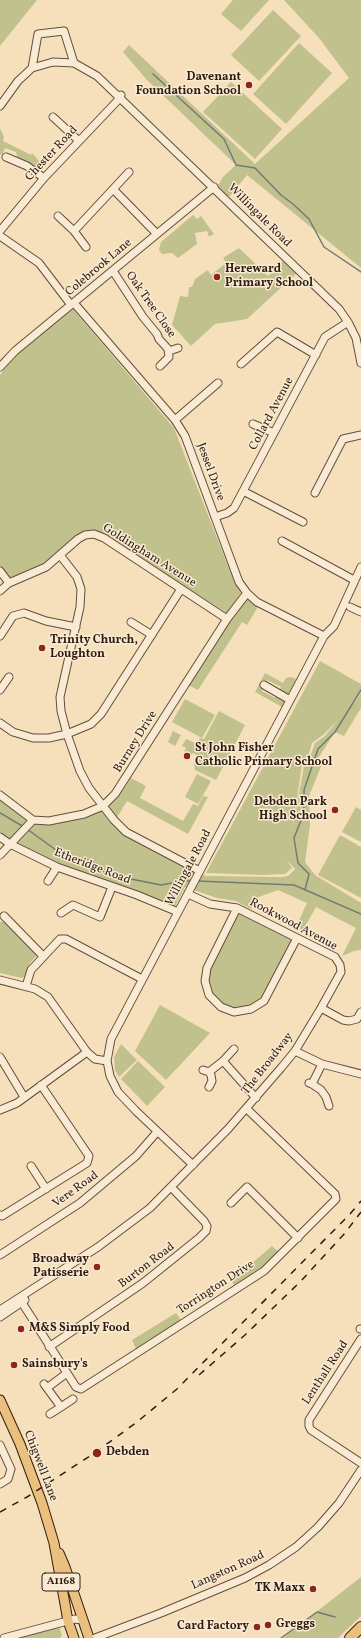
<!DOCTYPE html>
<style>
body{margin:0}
canvas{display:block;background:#f6e0bb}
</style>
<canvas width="361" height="1638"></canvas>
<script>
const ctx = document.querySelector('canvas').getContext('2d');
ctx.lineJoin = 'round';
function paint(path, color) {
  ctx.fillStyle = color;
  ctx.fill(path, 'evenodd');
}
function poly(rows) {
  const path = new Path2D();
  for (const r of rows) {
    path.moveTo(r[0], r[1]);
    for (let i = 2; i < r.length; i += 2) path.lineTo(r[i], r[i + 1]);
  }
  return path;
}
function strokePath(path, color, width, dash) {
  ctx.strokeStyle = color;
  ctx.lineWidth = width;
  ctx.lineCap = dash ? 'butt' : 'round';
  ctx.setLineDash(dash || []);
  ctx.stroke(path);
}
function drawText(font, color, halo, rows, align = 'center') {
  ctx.font = font + ' Vollkorn,serif';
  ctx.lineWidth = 3;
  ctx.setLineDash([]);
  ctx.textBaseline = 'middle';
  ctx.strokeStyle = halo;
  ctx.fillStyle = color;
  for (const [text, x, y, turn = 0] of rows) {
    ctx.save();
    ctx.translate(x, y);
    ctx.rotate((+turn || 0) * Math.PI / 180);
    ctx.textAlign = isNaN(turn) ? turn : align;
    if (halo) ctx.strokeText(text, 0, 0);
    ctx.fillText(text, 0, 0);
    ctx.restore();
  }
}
const green = poly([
 [0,0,37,0,0,46],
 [233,0,269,0,241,31,221,14],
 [284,0,361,0,361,268,247,175,230,196,213,194,223,177,236,165,147,80,123,52,129,45,255,164,349,78,319,38],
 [273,10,301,36,259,81,231,55],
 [299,43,332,73,286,124,253,94],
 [231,82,282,129,255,159,203,112],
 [0,128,4,137,3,141,31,155,32,153,44,167,39,171,18,160,16,152,5,148,2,155,0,154],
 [193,215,197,219,201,216,214,234,209,237,207,231,195,233,197,244,178,258,172,253,162,254,159,250,161,242],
 [239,248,268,276,284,260,297,273,247,319,215,324,191,346,172,325,180,296,188,297,189,287,192,287,195,279,208,270,211,275,226,263,223,258],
 [72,308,174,428,228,566,241,593,227,613,102,533,94,531,49,561,10,578,0,566,0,375,11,359],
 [248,596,259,605,247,625,242,622,198,690,188,685,228,621],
 [320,661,361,684,361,689,352,705,355,702,361,693,361,708,344,736,335,732,317,760,322,764,309,796,310,825,305,862,315,875,361,903,361,950,354,951,342,956,356,928,316,907,303,930,296,927,307,903,278,890,256,898,251,909,236,901,217,898,185,887,174,908,43,859,0,832,0,798,34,824,50,824,87,817,103,810,112,822,195,871,206,876,282,877,288,876,295,869,287,860,292,868,285,874,263,875,206,873],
 [337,721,325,736,315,743,311,754,304,766,292,831,302,765,309,753,312,743,323,735],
 [265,673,283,683,286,678,291,677,296,679,282,707,255,692],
 [267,680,281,687,275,698,262,691],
 [185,699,215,715,202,738,172,722],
 [219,711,245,725,216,780,195,770,194,764,198,756,193,753,191,756,184,753,186,748,182,746,186,739,197,744,200,738,204,739],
 [173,731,181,735,175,746,168,742],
 [197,774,211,781,198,804,185,797],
 [131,778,146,786,140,798,183,821,193,804,198,806,203,796,208,797,188,834,127,801,116,819,107,807,119,796],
 [356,807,361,810,361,842,342,832],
 [340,835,361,847,361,898,318,875],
 [237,908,297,938,264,1001,234,1012,209,995,207,968],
 [0,922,6,922,36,952,36,956,30,963,24,977,21,978,0,973],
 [160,1005,210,1033,166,1080,135,1051],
 [121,1044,137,1060,119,1077,115,1070,114,1057],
 [138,1061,165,1087,147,1106,121,1079],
 [272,1246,281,1254,236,1289,230,1278,251,1264],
 [176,1313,181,1320,136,1349,132,1340],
 [361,1577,361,1616,338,1638,283,1638],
 [59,1627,62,1635,60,1638,20,1638]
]);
const stream = poly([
 [153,74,224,139,236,165,255,168,281,195,293,204,309,219,324,247,361,272],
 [0,813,24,827],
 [27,829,67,858,90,860,106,874,161,885,182,881,192,881],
 [198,881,294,885,361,914],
 [305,890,309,874,298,863,294,838,304,813,304,790,318,749,335,732,361,690],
 [281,1638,317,1612,335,1617]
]);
const minor = poly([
 [32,68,38,34,64,31,74,63],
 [0,106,18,81,32,68,53,62,74,63,97,76,339,309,348,322,356,338,361,363],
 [53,117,79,141],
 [6,157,27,166,44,178],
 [113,189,157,234],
 [58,216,74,231,86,247],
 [0,231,44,178,120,98,121,95],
 [74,231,129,172],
 [0,236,39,263,71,305],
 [113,271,143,317,157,334,159,339,168,349,169,357,160,366],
 [74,303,175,420,185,436,239,582,247,593,257,602,324,636],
 [169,351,178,348],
 [241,364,277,332,316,355],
 [0,367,15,351,214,187],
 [175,420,218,383],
 [253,424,274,433],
 [243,491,303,522],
 [315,493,343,439,361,435],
 [215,517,227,513,234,508,325,337,348,322],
 [282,541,354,580],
 [60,555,77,577,81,589,80,607,60,697,61,711,67,734,80,771,89,788,114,820,126,832,200,871],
 [0,571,9,583],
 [0,591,9,583,46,567,78,539,85,535,94,534,104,538,227,619],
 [350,607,361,612],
 [131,622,152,635],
 [0,636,13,616,24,613,46,621,76,627],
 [264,685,290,700],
 [0,690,9,677],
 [0,723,13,732,33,738,49,738,67,734,91,724,101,714,181,589],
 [0,795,33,820,49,821,84,814,103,806,115,794,227,619,247,593],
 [0,837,10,844,57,867,137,895,178,912],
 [0,855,33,820],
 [48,881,57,867],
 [237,908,207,968,205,981,209,995,221,1007,234,1012,251,1009,264,1001,297,938],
 [61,913,73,905,100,917,112,887],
 [4,916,43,956],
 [0,980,35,989,48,997,87,1052,95,1059,107,1061],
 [26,986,31,970,60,939,66,939,142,979],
 [321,1008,343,1020,349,1021,357,1019,361,1012],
 [295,1051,322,1064,361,1074],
 [0,1057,24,1097],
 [223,1061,234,1049],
 [203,1070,209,1072,211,1075,212,1081,209,1087],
 [209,1072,223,1061,256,1098],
 [309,1083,312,1084,322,1064],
 [312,1084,321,1090,326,1097,329,1106],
 [0,1110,17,1103,87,1052],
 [193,1165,136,1111,118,1092,110,1076,107,1061,111,1039,324,636,334,626,361,567],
 [31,1166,46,1189],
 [231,1203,247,1187,298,1238],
 [0,1215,2,1216,87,1163,89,1156,41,1085],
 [0,1255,80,1203,136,1156,157,1132],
 [19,1298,76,1387,81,1389,264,1271,336,1199,335,1194,247,1109],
 [0,1310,98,1247,150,1208,228,1129,281,1068,295,1051,321,1008,341,972,340,965,335,957,237,908,210,904,188,894],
 [0,1317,25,1300],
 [360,1329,361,1329],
 [361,1339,309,1420,309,1426,311,1430,361,1463],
 [49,1347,143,1283,199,1238,206,1231,207,1226,204,1221,171,1187],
 [44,1384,61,1407,50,1414],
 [47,1388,67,1373],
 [61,1407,73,1399],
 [0,1445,11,1469,8,1479,0,1484],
 [4,1638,75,1619,82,1620],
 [95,1638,161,1613,245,1578,269,1565,296,1547,318,1527,339,1503,361,1470]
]);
const major = poly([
 [0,1400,20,1444,42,1503,54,1543,68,1621,74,1638],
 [59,1553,65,1567,89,1638]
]);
const highway = poly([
 [350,1638,361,1627]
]);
const rail = poly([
 [199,1375,245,1335,301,1281,345,1233,361,1212],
 [0,1512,27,1497,96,1452,137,1422,177,1389,350,1214,361,1201]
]);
const markers = [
 [249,85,4,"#8f2418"],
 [217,277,4,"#8f2418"],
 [42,648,4,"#8f2418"],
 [187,756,4,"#8f2418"],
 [335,810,4,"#8f2418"],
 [97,1267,4,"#8f2418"],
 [21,1329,4,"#8f2418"],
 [14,1365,4,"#8f2418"],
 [97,1453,5,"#8f2418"],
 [313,1589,4,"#8f2418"],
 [268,1625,4,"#8f2418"],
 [257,1627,4,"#8f2418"]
];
const shields = [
 [61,1582,38]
];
const shieldNames = [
 ["A1168",61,1582]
];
const poiNames = [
 ["Davenant",241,78,"right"],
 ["Foundation School",241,92,"right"],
 ["Hereward",225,270],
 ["Primary School",225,284],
 ["Trinity Church,",50,641],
 ["Loughton",50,655],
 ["St John Fisher",195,749],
 ["Catholic Primary School",195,763],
 ["Debden Park",327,803,"right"],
 ["High School",327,817,"right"],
 ["Broadway",89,1260,"right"],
 ["Patisserie",89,1274,"right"],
 ["M&S Simply Food",29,1329],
 ["Sainsbury's",22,1365],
 ["Debden",106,1453],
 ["TK Maxx",305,1589,"right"],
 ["Greggs",276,1625],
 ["Card Factory",249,1627,"right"]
];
const streetNames = [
 ["Chester Road",52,154,-47],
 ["Willingale Road",259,216,45],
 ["Colebrook Lane",99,268,-40],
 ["Oak Tree Close",150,305,55],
 ["Collard Avenue",272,414,-62],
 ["Jessel Drive",210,472,70],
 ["Goldingham Avenue",149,556,32],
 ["Burney Drive",136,742,-58],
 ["Etheridge Road",92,867,21],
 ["Willingale Road",189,868,-62],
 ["Rookwood Avenue",293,925,28],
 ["The Broadway",268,1064,-52],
 ["Vere Road",76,1190,-36],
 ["Burton Road",147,1266,-37],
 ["Torrington Drive",216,1288,-33],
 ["Lenthall Road",326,1373,-57],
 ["Chigwell Lane",40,1466,69],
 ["Langston Road",228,1571,-24]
];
paint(green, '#c0c18d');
strokePath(stream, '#737b75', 1.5);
strokePath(minor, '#624d3c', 9);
strokePath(major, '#311c11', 11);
strokePath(highway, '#311c11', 12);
strokePath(minor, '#f9ebd3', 7);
strokePath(major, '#ebc07e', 9);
strokePath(highway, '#ebc07e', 10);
strokePath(rail, '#311c11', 1.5, [7, 7]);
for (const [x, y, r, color] of markers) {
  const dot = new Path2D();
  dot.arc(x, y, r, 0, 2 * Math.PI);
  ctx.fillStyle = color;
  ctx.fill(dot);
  strokePath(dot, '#f9ebd3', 1.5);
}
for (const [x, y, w] of shields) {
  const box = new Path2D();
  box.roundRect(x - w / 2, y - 9, w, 18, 3);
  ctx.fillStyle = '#f9ebd3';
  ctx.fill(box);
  strokePath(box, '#311c11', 1);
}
drawText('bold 11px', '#311c11', null, shieldNames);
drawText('bold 12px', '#311c11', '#f9ebd3', poiNames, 'left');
drawText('12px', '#311c11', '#f9ebd3', streetNames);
</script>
